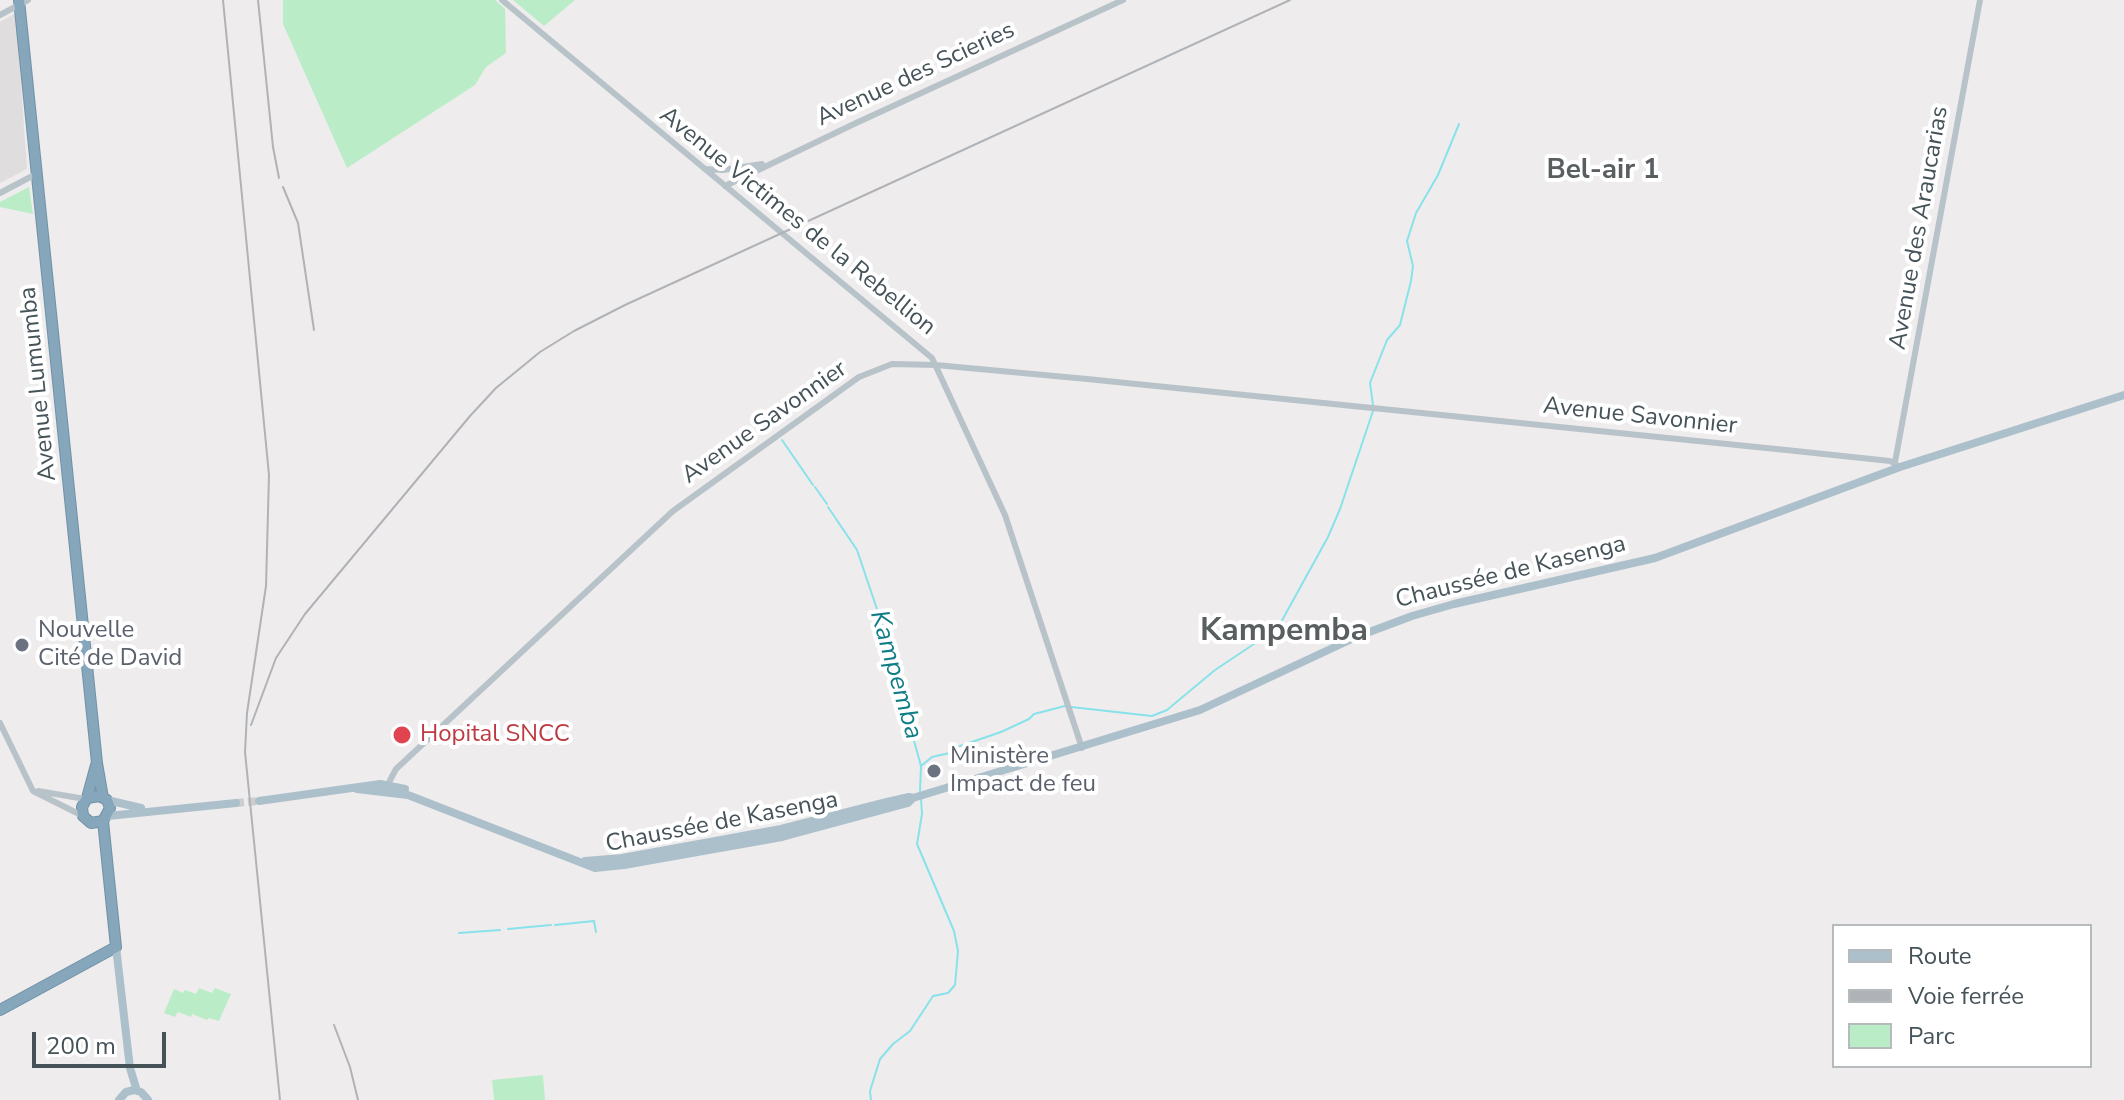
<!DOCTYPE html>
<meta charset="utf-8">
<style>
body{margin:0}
#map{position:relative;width:2124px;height:1100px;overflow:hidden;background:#efeced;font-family:"Nunito Sans",sans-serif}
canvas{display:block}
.legend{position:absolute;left:1832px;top:924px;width:260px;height:144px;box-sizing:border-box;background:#fff;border:2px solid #b5babd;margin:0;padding:10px 14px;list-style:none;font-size:24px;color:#455359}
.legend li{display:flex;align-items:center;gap:16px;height:40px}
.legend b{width:40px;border:2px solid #b5babd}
.scale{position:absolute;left:32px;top:1032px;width:134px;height:36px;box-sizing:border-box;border:4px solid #455359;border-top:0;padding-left:10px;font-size:24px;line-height:28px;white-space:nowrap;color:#455359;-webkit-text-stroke:6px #fff;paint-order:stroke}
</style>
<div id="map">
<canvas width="2124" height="1100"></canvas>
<ul class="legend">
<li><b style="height:10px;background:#acc0cb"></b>Route</li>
<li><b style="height:10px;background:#afb3b7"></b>Voie ferrée</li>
<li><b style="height:22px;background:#baedc7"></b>Parc</li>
</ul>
<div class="scale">200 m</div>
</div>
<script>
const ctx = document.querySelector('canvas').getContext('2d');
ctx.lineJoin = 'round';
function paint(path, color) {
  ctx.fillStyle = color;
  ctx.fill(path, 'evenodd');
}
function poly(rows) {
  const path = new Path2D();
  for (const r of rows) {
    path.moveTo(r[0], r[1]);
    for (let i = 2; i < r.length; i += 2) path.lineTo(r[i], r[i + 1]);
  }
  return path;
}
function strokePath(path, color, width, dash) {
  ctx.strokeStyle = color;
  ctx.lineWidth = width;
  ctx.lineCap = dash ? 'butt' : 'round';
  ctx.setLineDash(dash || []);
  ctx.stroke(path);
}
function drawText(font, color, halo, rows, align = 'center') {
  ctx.font = font + ' "Nunito Sans",sans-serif';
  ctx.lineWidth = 8;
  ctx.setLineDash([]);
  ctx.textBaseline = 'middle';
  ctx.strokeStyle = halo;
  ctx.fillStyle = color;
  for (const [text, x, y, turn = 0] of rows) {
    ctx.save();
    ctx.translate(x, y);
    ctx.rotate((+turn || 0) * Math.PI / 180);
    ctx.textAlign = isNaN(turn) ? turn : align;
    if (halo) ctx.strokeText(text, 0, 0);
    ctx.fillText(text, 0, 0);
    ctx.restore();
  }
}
const education = poly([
 [16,13,27,169,0,183,0,22]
]);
const green = poly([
 [283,0,495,0,505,9,506,53,486,67,475,85,347,168,283,24],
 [513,0,575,0,544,26],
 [29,187,33,214,0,207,0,202],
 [199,988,212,993,215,988,231,994,219,1021,209,1018,207,1020,192,1014,191,1017,178,1012,175,1017,164,1013,174,989,183,993,185,990,196,994],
 [543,1075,545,1100,494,1100,492,1080]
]);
const stream = poly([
 [1373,405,1370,383,1387,340,1400,325,1411,281,1413,266,1407,241,1416,213,1438,175,1459,124],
 [782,440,813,485],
 [815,487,827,504],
 [828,507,857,550,881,621,921,766,920,791],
 [1071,707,1152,716,1167,710,1215,670,1272,632,1280,624,1328,537,1340,509,1373,411],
 [921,766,932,757,954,752,957,747,1001,732,1029,719,1034,714,1065,706],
 [555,925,594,921,596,932],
 [508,929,551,925],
 [459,933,500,930],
 [871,1100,870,1091,880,1059,893,1044,910,1031,933,996,948,993,955,985,958,951,954,931,917,844,922,814,921,798]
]);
const majorTunnel = poly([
 [236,803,259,801]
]);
const minor = poly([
 [502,0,932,358,1005,515,1082,748],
 [0,15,28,0],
 [705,169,723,170,762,164],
 [725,186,854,124,1123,0],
 [0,193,38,173],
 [1895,462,1980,0],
 [0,723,33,791,83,816],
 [386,788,396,769,673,511,859,377,892,364,936,365,1087,379,1786,450,1890,461,1900,467],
 [38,791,85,799]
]);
const major = poly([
 [357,789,408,795,595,868,624,865,782,837,908,803,913,798,1200,710,1356,637,1412,616,1454,604,1655,558,1900,467,2124,395],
 [107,800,141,808],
 [259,801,380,784,405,789],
 [108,816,236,803],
 [585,861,622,858,781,829,887,802,909,797,913,798],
 [116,947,130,1068,137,1091],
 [119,1100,126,1092,134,1090,141,1092,148,1100]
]);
const highway = poly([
 [19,0,97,763,103,798],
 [87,798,96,765],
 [0,1010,116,947,103,821,110,808,107,800,100,796,87,798,82,807,83,816,91,823,103,821]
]);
const rail = poly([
 [223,0,269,475,266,586,247,713,245,752,280,1100],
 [258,0,273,147,279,178],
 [283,187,298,223,314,330],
 [251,725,276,658,305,614,470,416,496,388,540,352,574,331,625,305,1290,0],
 [334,1025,350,1067,358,1100]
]);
const markers = [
 [22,645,8,"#6b7280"],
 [402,735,10,"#e0444e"],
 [934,771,8,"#6b7280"]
];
const streetNames = [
 ["Avenue des Scieries",916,75,-25],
 ["Avenue Victimes de la Rebellion",797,222,39],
 ["Avenue des Araucarias",1920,228,-80],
 ["Avenue Lumumba",39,384,-96],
 ["Avenue Savonnier",1640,417,6],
 ["Avenue Savonnier",765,423,-35],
 ["Chaussée de Kasenga",1511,573,-14],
 ["Chaussée de Kasenga",722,823,-11]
];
const worshipNames = [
 ["Nouvelle",38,631],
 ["Cité de David",38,659],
 ["Ministère",950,757],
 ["Impact de feu",950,785]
];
const healthNames = [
 ["Hopital SNCC",420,735]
];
const waterNames = [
 ["Kampemba",895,675,74]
];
const quarterNames = [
 ["Bel-air 1",1603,171]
];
const districtNames = [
 ["Kampemba",1284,632]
];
paint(education, '#e0ddde');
paint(green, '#baedc7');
strokePath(stream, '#88e2e9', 2);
strokePath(majorTunnel, '#cdcdcf', 8, [8, 4]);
strokePath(highway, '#7092a7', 12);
strokePath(minor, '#b8c3c9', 6);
strokePath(major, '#acc0cb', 8);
strokePath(highway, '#85a6bb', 10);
strokePath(rail, '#afb3b7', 2);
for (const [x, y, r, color] of markers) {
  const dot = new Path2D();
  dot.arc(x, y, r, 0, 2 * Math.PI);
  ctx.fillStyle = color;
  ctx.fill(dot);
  strokePath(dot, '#fff', 3);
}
drawText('24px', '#455359', '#fff', streetNames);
drawText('24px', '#5b616d', '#fff', worshipNames, 'left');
drawText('24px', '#be3a42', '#fff', healthNames, 'left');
drawText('italic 26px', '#0f7d86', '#fff', waterNames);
drawText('bold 28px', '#595e61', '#fff', quarterNames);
drawText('bold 32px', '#595e61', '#fff', districtNames);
</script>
